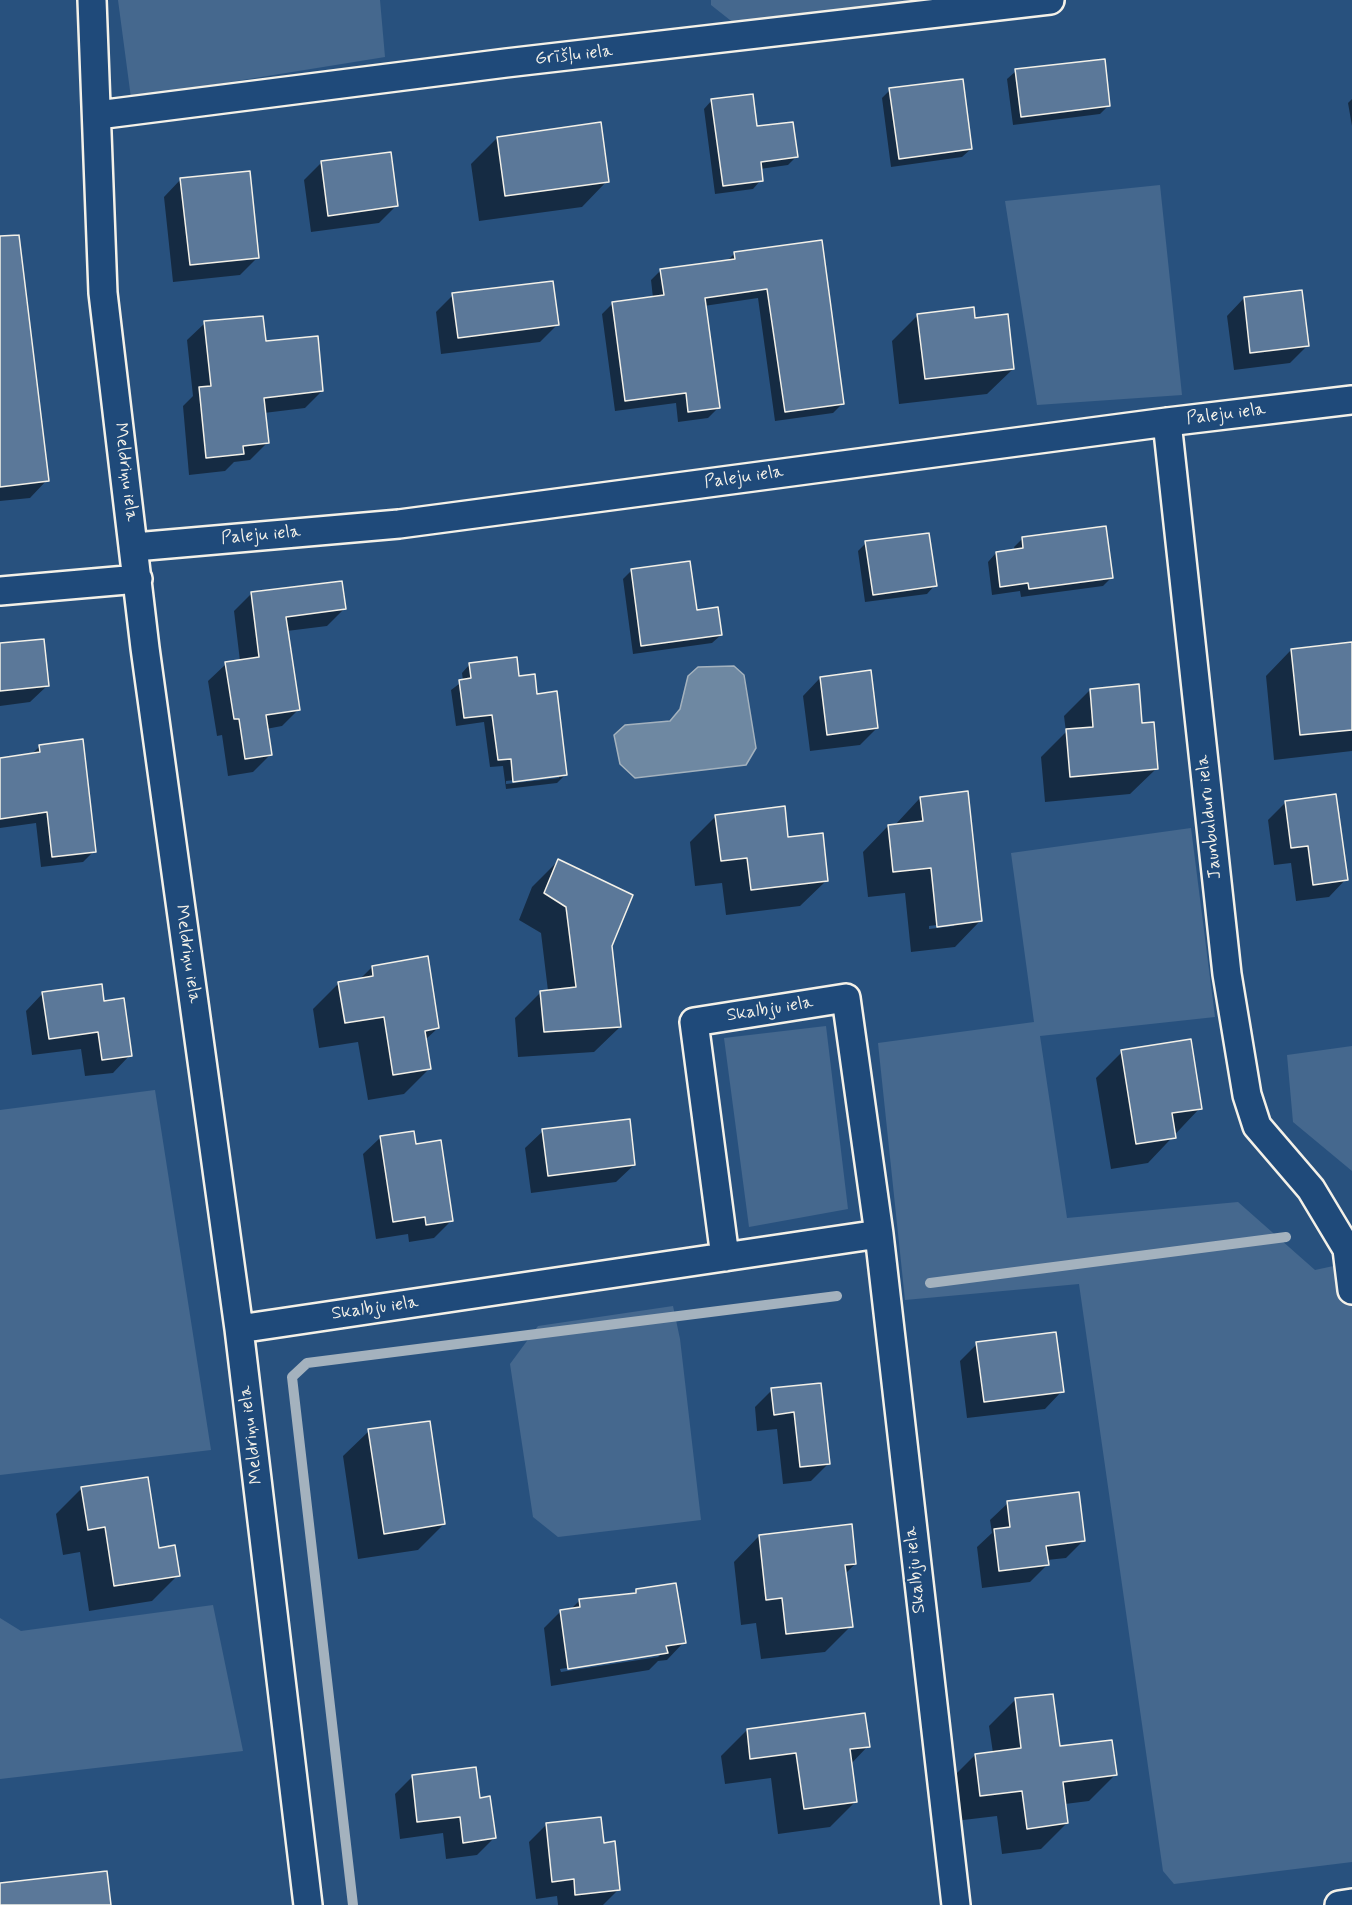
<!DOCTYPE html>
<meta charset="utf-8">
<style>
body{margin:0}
canvas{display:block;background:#28517e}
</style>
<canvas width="1352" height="1905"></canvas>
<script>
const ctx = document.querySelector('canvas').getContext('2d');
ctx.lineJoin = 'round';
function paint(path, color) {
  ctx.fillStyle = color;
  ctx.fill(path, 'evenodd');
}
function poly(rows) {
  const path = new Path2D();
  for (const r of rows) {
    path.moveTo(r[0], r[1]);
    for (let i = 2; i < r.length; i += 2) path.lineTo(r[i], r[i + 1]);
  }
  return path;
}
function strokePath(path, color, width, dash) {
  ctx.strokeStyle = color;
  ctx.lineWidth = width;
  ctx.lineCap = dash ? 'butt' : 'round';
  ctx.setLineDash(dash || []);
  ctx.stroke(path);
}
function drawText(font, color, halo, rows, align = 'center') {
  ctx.font = font + ' Mynerve,sans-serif';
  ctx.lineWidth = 4.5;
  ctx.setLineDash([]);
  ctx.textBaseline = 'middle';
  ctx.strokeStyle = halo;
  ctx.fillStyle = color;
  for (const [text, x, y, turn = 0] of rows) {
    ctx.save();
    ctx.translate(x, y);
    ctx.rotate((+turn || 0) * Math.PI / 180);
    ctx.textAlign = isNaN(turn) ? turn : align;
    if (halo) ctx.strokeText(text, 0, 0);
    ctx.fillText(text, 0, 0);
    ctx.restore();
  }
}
const green = poly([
 [118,0,380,0,385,57,131,98],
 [711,0,964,0,735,24,711,5],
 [1160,185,1182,395,1037,405,1005,201],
 [1191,828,1215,1017,1040,1036,1067,1218,1238,1202,1315,1270,1352,1262,1352,1862,1174,1884,1163,1871,1079,1284,905,1300,878,1043,1034,1022,1011,853],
 [826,1026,848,1209,749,1227,724,1038],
 [1352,1046,1352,1171,1293,1122,1287,1055],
 [155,1090,211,1450,0,1475,0,1110],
 [673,1306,680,1339,701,1520,558,1537,533,1517,510,1364,538,1326],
 [213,1605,243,1751,0,1779,0,1618,21,1631]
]);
const water = poly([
 [734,666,744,675,756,748,746,765,635,778,620,764,614,735,625,725,670,721,680,709,688,676,698,667,734,666]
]);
const shadow = poly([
 [1016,71,1109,105,1100,114,1013,125,1007,79],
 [890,90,971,149,962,157,891,167,882,98],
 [1352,99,1352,126,1348,103],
 [712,100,756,128,796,157,788,165,760,169,761,180,753,189,715,194,704,109],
 [497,138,607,181,582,207,479,221,471,164],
 [321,163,396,206,379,223,311,232,304,180],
 [181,179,258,257,240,275,173,282,164,197],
 [821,241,843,403,833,413,775,421,758,298,704,306,718,408,708,418,678,422,676,403,615,411,602,314,612,304,653,298,651,280,661,270,726,262,735,253],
 [0,281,47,480,30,498,0,501],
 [453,295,557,325,540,342,441,354,436,312],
 [1244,298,1307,346,1290,363,1234,370,1227,316],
 [918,315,974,320,1013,369,987,394,899,404,892,341],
 [205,323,264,343,322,391,305,408,264,413,267,443,250,460,234,462,225,471,189,475,183,406,193,396,187,340],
 [1023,538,1111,578,1103,586,1021,597,1020,591,992,595,988,562,996,553,1015,551,1014,547],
 [866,543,935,585,927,594,865,602,858,551],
 [631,571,696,611,721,635,712,643,633,654,623,579],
 [251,594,344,609,327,626,287,631,299,709,282,726,266,729,270,755,253,772,228,776,222,735,217,736,208,681,226,664,240,661,234,611],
 [1352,644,1352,751,1274,760,1266,676,1291,650],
 [0,645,48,685,30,702,0,706],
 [470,664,518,678,536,695,566,774,557,783,506,789,503,766,490,767,484,722,456,726,451,690,463,681,462,673],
 [559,775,559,778,506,784,506,781],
 [820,678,877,728,860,745,810,751,803,696],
 [1090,690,1141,725,1156,769,1130,794,1045,802,1041,757,1066,732,1064,716],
 [40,746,94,851,83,862,41,867,36,823,0,828,0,759,31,755],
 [920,798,980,921,955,947,911,952,905,893,868,897,863,852,888,826,895,825],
 [954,923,954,926,929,929,929,926],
 [1285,803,1346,879,1329,897,1296,901,1291,863,1274,865,1268,820],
 [716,816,787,839,826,881,800,906,726,915,722,883,695,886,690,842],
 [558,861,611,946,620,1027,594,1052,518,1057,515,1018,541,992,548,991,541,933,519,920,532,887],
 [372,967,438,1028,425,1040,430,1068,404,1094,368,1100,358,1042,319,1048,313,1009,339,983,360,979],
 [43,993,103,1002,130,1055,113,1073,85,1076,81,1049,32,1055,26,1011],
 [1122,1052,1200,1108,1148,1163,1111,1169,1096,1078],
 [543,1131,634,1165,616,1182,531,1193,525,1148],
 [381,1137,415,1146,452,1220,434,1238,409,1242,408,1234,376,1239,363,1154],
 [977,1344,1062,1391,1045,1409,967,1418,960,1361],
 [819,1384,829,1463,811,1481,783,1484,777,1429,757,1431,755,1407,772,1390],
 [369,1431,444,1524,418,1550,358,1559,343,1456],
 [82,1488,158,1549,178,1575,152,1601,89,1611,80,1552,63,1555,56,1514],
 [1008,1503,1083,1541,1066,1558,1047,1560,1047,1565,1030,1582,982,1588,977,1547,992,1533,990,1520],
 [759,1536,855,1564,845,1574,851,1626,825,1652,761,1659,756,1623,741,1625,734,1562],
 [636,1591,684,1642,667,1660,658,1661,649,1670,551,1686,544,1628,561,1611,570,1610,579,1601,633,1595],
 [662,1653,658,1657,561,1672,560,1669],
 [1052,1695,1058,1748,1115,1775,1089,1801,1065,1804,1067,1823,1041,1849,1002,1854,997,1816,955,1821,949,1781,975,1755,993,1753,989,1726,1015,1700],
 [747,1730,868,1746,851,1764,856,1801,830,1827,778,1834,771,1778,725,1784,721,1756],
 [412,1777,479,1799,494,1838,477,1855,446,1859,443,1833,400,1839,395,1794],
 [546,1825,603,1845,619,1889,603,1905,558,1905,557,1896,536,1899,529,1842]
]);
const stream = poly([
 [930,1283,1286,1237],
 [353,1905,292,1377,307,1363,837,1296]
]);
const building = poly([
 [1105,59,1110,106,1021,117,1015,69,1105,59],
 [963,79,972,149,899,159,889,88,963,79],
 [753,94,757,126,793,122,798,157,761,162,763,181,723,186,711,99,753,94],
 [601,122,609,182,505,196,497,137,601,122],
 [391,152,398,206,328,216,321,161,391,152],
 [250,171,259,258,190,265,180,178,250,171],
 [19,235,49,481,0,487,0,236,19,235],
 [822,240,844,404,785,412,767,289,705,298,720,408,688,412,686,393,625,401,612,302,664,295,660,269,735,259,734,252,822,240],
 [553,281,559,325,458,338,452,293,553,281],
 [1302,290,1309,346,1250,353,1244,297,1302,290],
 [974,307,975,318,1008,314,1014,369,925,379,917,314,974,307],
 [263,316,266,341,318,336,323,391,264,398,269,443,243,446,244,454,206,458,199,387,211,386,204,321,263,316],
 [1106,526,1113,578,1029,589,1028,583,1000,587,996,552,1023,548,1022,537,1106,526],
 [929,533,937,586,873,595,865,541,929,533],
 [690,561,697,610,718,607,722,635,641,646,631,569,690,561],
 [342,581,346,609,286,617,300,710,266,715,272,755,245,759,239,719,234,719,225,662,259,657,251,592,342,581],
 [44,639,49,686,0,691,0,643,44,639],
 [1352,642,1352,730,1300,735,1291,649,1352,642],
 [517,657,519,676,535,674,537,694,557,691,567,775,513,782,511,759,498,760,492,715,464,718,459,680,471,678,469,663,517,657],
 [871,670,878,728,827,735,820,677,871,670],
 [1139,684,1142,723,1154,722,1158,769,1070,777,1066,729,1093,727,1090,689,1139,684],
 [83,739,96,852,52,857,47,812,0,819,0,758,40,752,39,745,83,739],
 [968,791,982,921,937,927,931,868,893,872,888,825,923,821,920,797,968,791],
 [1336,794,1348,880,1313,885,1308,846,1291,848,1285,801,1336,794],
 [785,806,788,837,823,833,828,881,751,890,747,858,721,861,715,815,785,806],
 [558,859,633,895,612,946,621,1027,544,1032,540,991,576,987,566,907,544,893,558,859],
 [428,956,439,1028,425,1031,431,1069,393,1075,384,1017,345,1023,338,982,373,976,372,966,428,956],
 [102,984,104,1001,124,998,132,1056,102,1060,98,1032,49,1039,42,992,102,984],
 [1191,1039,1202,1109,1172,1113,1176,1138,1136,1144,1121,1050,1191,1039],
 [630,1119,635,1165,548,1176,542,1129,630,1119],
 [414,1131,416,1144,441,1140,453,1221,426,1225,425,1217,393,1222,380,1136,414,1131],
 [1056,1332,1064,1392,984,1402,976,1342,1056,1332],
 [821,1383,830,1464,800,1467,794,1412,774,1415,771,1388,821,1383],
 [430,1421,445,1524,384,1534,368,1429,430,1421],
 [148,1477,159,1548,175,1545,180,1576,114,1586,105,1527,88,1530,81,1487,148,1477],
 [1079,1492,1085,1541,1046,1546,1049,1565,999,1571,994,1529,1010,1527,1007,1501,1079,1492],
 [852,1524,856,1564,845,1565,853,1627,786,1634,782,1598,766,1600,759,1535,852,1524],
 [676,1583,686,1643,666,1646,668,1653,568,1669,560,1610,580,1607,579,1599,636,1593,636,1589,676,1583],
 [1053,1694,1060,1746,1112,1740,1117,1775,1063,1782,1068,1823,1027,1829,1022,1791,980,1796,975,1754,1021,1748,1015,1698,1053,1694],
 [865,1713,870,1747,850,1749,857,1802,804,1809,796,1753,750,1759,747,1729,865,1713],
 [476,1767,480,1798,490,1796,496,1838,463,1843,460,1817,417,1822,412,1775,476,1767],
 [601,1817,604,1843,615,1841,620,1890,575,1895,574,1879,552,1882,546,1823,601,1817],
 [107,1871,111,1905,0,1905,0,1883,107,1871]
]);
const minor = poly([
 [92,0,103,293,145,648,239,1329,308,1905],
 [98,115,506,63,1050,0],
 [1167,422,1227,974,1247,1095,1257,1126,1311,1189,1347,1249,1352,1290],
 [135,547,399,524,1167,422,1352,400],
 [0,591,138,579],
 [725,1257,694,1022,846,998,879,1234],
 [239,1329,879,1234,956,1905],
 [1339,1905,1352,1903]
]);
const streetNames = [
 ["Grīšļu iela",574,56,-6],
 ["Paleju iela",1226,415,-7],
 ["Meldriņu iela",125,472,83],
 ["Paleju iela",744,478,-8],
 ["Paleju iela",261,536,-5],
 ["Jaunbulduru iela",1210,817,-96],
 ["Meldriņu iela",187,954,82],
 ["Skalbju iela",770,1010,-9],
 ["Skalbju iela",375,1309,-8],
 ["Meldriņu iela",252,1435,-97],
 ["Skalbju iela",916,1570,-96]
];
paint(green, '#45688e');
paint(water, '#6e88a2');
strokePath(water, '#a4b2be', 1.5);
paint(shadow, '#0007');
strokePath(stream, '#a4b2be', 10);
paint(building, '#5b7899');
strokePath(building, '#f4f1e8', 1.5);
strokePath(minor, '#f4f1e8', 32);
strokePath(minor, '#1f4a7a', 27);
drawText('18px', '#f4f1e8', '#1f4a7a', streetNames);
</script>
